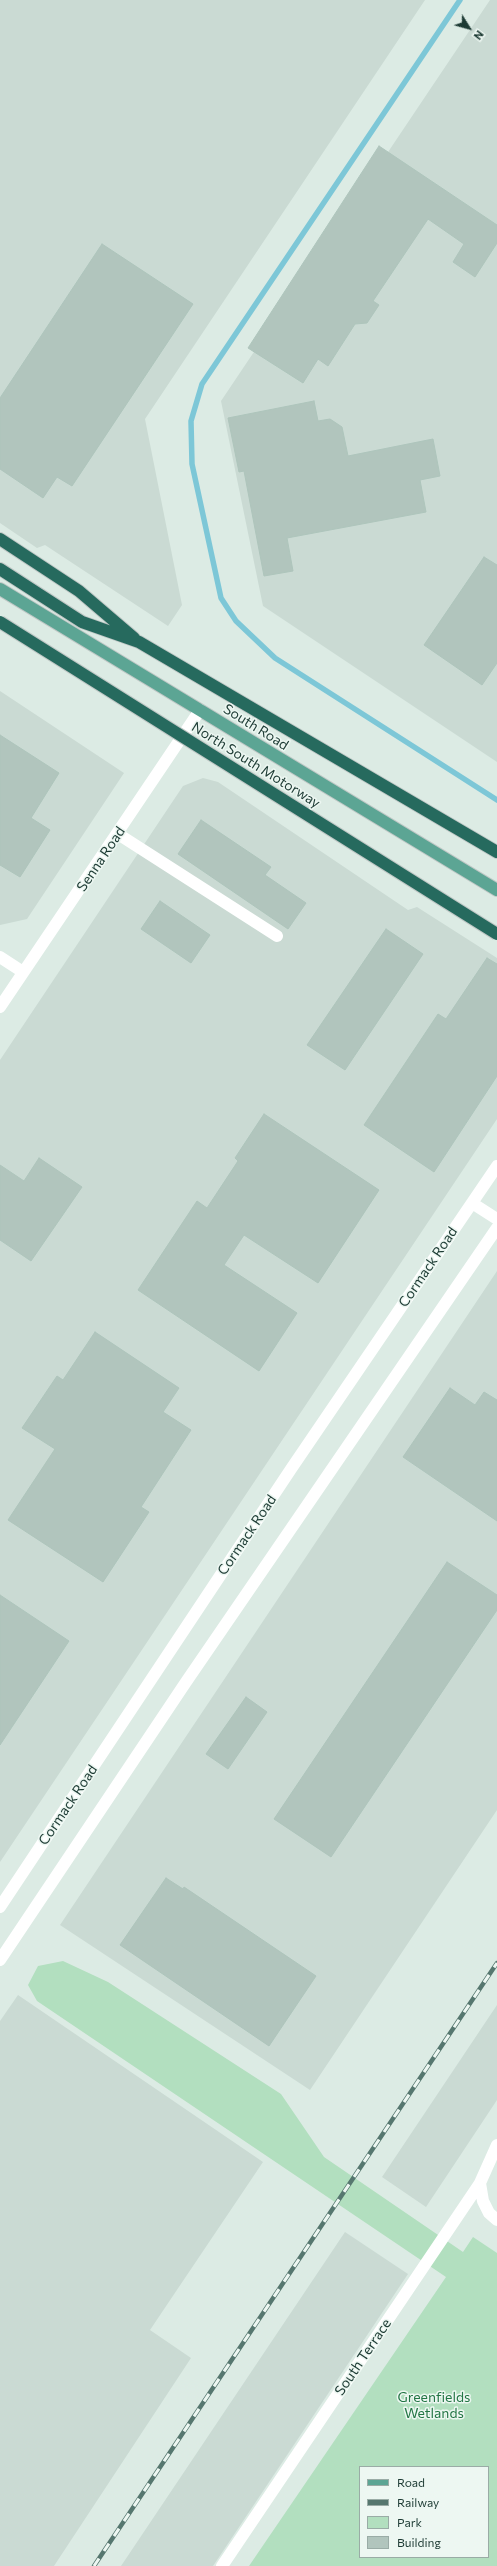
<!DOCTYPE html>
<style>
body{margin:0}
#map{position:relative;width:497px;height:2566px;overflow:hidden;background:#dcebe4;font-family:Commissioner,sans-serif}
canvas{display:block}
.legend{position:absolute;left:359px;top:2466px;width:130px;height:92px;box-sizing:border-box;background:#edf7f2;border:1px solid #9aaca6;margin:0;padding:5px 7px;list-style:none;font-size:12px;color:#1d3b34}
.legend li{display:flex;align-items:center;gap:8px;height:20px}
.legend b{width:20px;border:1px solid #9aaca6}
.north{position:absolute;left:449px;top:8px;width:40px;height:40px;-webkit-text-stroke:3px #edf7f2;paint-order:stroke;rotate:127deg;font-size:11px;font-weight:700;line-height:16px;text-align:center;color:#1d3b34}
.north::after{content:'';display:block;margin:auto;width:14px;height:18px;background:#1d3b34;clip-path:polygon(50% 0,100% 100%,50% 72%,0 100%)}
</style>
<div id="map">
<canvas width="497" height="2566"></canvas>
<ul class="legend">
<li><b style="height:5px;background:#5ca594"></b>Road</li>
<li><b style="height:5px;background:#56776f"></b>Railway</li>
<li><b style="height:11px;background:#b2dfbf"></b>Park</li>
<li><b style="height:11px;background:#b1c5bd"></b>Building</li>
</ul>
<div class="north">N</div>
</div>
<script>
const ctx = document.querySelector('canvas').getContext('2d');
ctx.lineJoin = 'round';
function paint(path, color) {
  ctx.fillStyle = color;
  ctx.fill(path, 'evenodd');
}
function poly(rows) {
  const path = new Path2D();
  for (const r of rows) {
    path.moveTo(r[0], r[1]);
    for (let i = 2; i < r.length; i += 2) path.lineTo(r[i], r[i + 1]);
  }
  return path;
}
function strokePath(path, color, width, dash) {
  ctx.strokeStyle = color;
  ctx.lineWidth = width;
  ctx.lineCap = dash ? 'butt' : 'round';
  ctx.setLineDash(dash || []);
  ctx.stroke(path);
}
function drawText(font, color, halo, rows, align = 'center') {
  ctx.font = font + ' Commissioner,sans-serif';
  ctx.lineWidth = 3;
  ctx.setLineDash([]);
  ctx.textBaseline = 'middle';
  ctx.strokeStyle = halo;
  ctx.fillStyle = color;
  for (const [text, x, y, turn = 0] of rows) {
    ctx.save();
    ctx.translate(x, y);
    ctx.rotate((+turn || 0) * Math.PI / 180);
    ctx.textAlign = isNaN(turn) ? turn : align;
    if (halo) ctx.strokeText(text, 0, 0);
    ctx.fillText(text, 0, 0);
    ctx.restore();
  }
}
const built = poly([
 [0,0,425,0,145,419,182,605,168,626,45,545,37,548,0,523],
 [490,0,497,0,497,762,263,606,221,401],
 [0,691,124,773,27,919,0,925],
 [203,778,218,782,408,910,417,907,497,958,497,1119,0,1862,0,1060,183,786],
 [497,1271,497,1810,310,2090,60,1925],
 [18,1995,263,2162,150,2330,191,2358,54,2566,0,2566,0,2021],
 [497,2005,497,2100,426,2207,382,2177],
 [345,2232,408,2274,213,2566,121,2566]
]);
const green = poly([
 [63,1961,108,1982,281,2094,324,2157,463,2252,473,2237,497,2253,497,2566,249,2566,446,2277,37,2001,28,1985,38,1966],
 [360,2467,488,2467,488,2557,360,2557]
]);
const stream = poly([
 [460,0,202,384,191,421,192,464,221,598,236,621,275,658,497,800]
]);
const building = poly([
 [379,146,497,225,497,243,475,277,453,262,464,244,428,219,373,301,379,305,367,323,355,324,328,366,318,359,303,383,248,348,379,146],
 [102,244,193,304,72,486,57,477,43,498,0,469,0,398,102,244],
 [314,401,318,421,330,419,342,427,348,456,433,439,440,476,420,480,426,512,287,538,293,571,264,576,244,471,239,472,228,418,314,401],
 [484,557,497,565,497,663,482,685,424,645,484,557],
 [0,735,59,773,31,818,50,830,20,877,0,865,0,735],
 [201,820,271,867,265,875,306,903,288,929,178,854,201,820],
 [160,901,210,935,191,963,141,929,160,901],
 [386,929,423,954,345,1070,307,1045,386,929],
 [487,958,497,964,497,1076,434,1172,364,1125,438,1014,446,1019,487,958],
 [264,1114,379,1190,318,1283,244,1235,224,1265,297,1313,259,1371,138,1290,197,1201,207,1208,238,1161,235,1158,264,1114],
 [39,1158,82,1187,31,1261,0,1240,0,1165,24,1181,39,1158],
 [95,1332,179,1388,163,1412,191,1430,141,1507,149,1512,103,1582,8,1520,55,1449,22,1428,57,1376,63,1380,95,1332],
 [450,1388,475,1405,484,1392,497,1400,497,1521,403,1457,450,1388],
 [447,1562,497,1595,497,1610,331,1857,274,1819,447,1562],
 [0,1595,69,1641,0,1745,0,1595],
 [246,1697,267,1712,228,1769,206,1754,246,1697],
 [166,1878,183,1889,184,1887,316,1976,269,2046,120,1945,166,1878]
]);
const minor = poly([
 [118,834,277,936],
 [0,957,23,972],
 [0,1007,200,710],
 [472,1203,497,1219],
 [0,1907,291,1469,497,1166],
 [0,1960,186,1682,497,1228],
 [480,2183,483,2201,489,2213,497,2220],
 [222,2566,480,2183,497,2145]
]);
const major = poly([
 [0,589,497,890]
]);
const highway = poly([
 [0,539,79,591,134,638],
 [0,569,82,622,139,642,497,852]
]);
const rail = poly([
 [94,2566,497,1963]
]);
const highwayBridge = poly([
 [0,622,497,934]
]);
const streetNames = [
 ["South Road",256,727,32],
 ["North South Motorway",256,765,32],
 ["Senna Road",101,859,-56],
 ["Cormack Road",428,1267,-56],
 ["Cormack Road",247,1535,-56],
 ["Cormack Road",68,1805,-56],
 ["South Terrace",363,2357,-56]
];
const parkNames = [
 ["Greenfields",434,2397],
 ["Wetlands",434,2413]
];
paint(built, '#cadad3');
paint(green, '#b2dfbf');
strokePath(stream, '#7dc7d7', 5.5);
paint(building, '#b1c5bd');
strokePath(building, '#aec5bc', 1);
strokePath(major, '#c0c8c6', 14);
strokePath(highway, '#c0c8c6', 14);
strokePath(minor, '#fff', 12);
strokePath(major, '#5ca594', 12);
strokePath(highway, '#266a5e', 12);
strokePath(rail, '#56776f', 4.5);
strokePath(rail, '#edf7f2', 3, [9]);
strokePath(highwayBridge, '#c0c8c6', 14, []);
strokePath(highwayBridge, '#266a5e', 12);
drawText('14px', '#1d3b34', '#edf7f2', streetNames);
drawText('14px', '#237645', '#edf7f2', parkNames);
</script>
